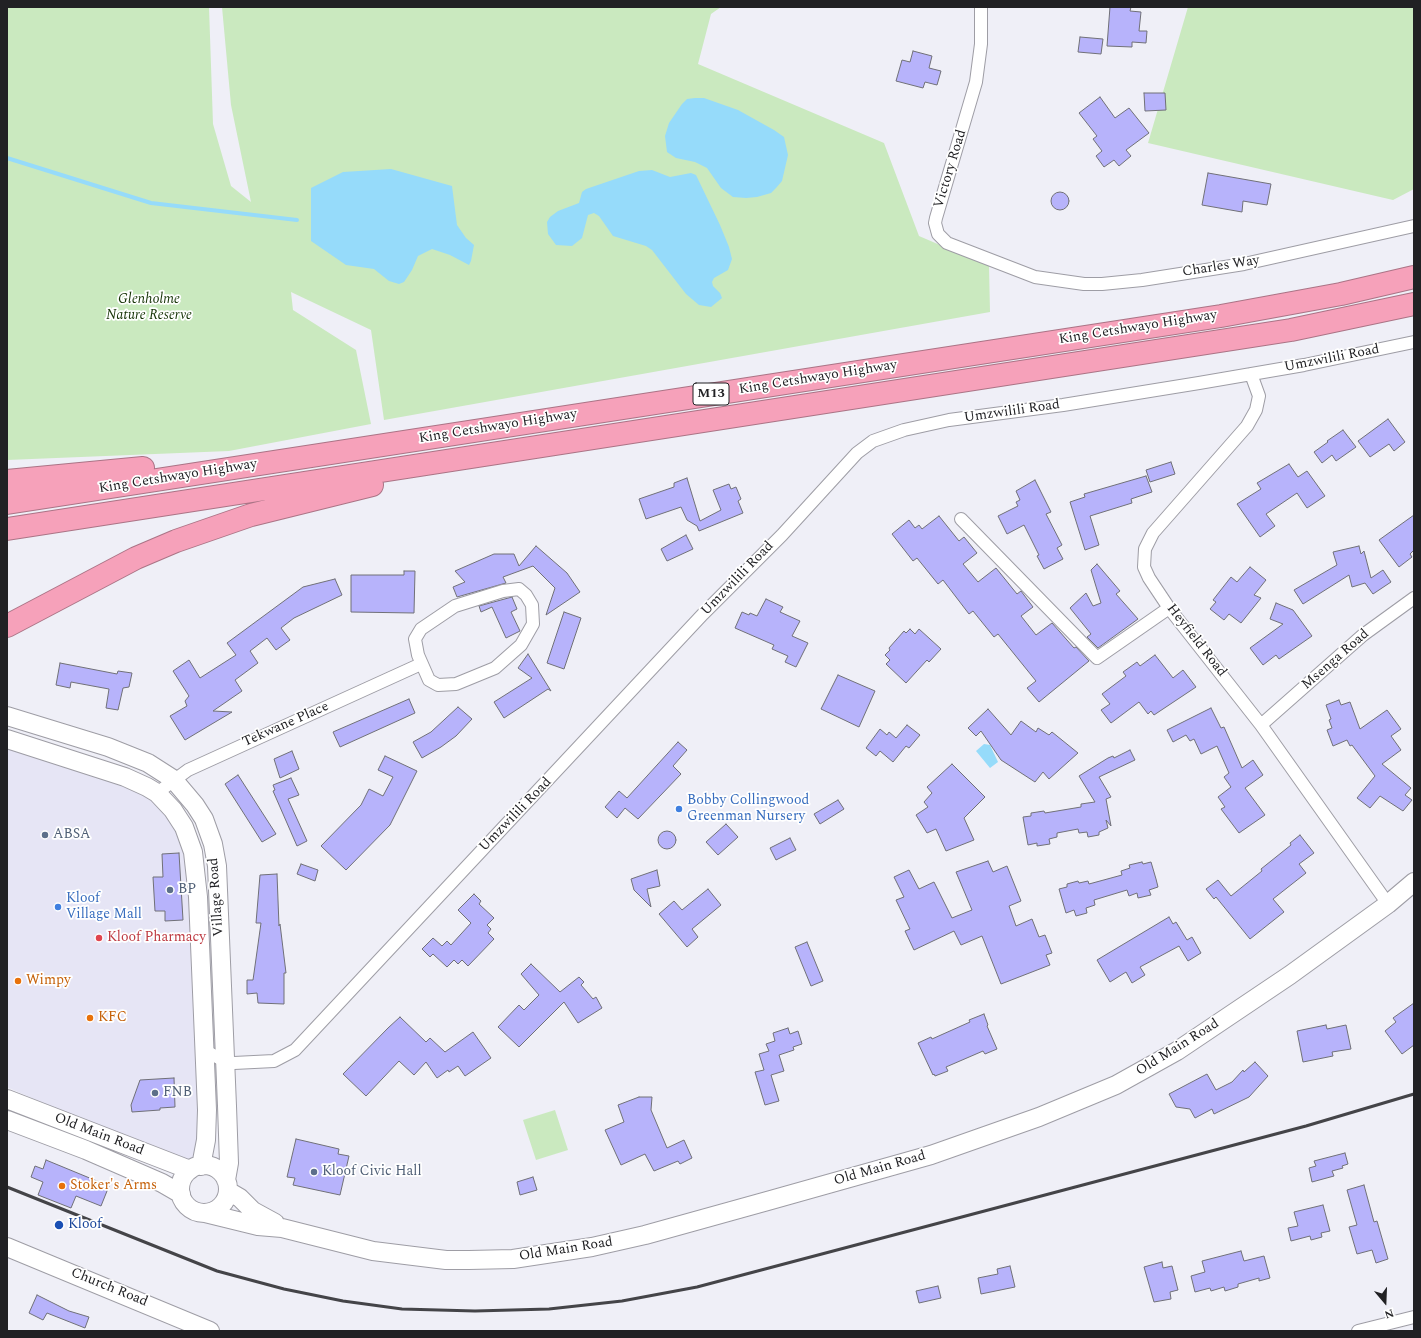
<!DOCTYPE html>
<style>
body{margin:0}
#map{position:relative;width:1421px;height:1338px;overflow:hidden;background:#efeff7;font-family:Spectral,serif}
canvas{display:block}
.frame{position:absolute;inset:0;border:8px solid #212124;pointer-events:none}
.north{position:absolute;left:1365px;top:1282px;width:40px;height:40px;-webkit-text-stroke:3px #fff;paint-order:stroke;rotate:161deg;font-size:11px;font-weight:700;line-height:16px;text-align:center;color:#212124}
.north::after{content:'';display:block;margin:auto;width:14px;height:18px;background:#212124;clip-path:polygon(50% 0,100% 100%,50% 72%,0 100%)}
</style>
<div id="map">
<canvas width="1421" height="1338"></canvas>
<div class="frame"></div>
<div class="north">N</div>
</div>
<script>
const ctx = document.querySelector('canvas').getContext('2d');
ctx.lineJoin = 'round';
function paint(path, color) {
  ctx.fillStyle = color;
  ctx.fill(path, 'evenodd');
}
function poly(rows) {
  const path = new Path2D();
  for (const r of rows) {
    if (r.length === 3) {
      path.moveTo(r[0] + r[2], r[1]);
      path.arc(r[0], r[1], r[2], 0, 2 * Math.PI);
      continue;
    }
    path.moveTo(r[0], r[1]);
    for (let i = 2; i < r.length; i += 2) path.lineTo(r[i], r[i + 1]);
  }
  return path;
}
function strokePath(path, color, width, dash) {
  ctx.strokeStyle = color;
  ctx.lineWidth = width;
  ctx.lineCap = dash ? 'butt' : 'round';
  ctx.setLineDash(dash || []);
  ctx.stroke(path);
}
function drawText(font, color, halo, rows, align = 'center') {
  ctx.font = font + ' Spectral,serif';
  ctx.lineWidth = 3.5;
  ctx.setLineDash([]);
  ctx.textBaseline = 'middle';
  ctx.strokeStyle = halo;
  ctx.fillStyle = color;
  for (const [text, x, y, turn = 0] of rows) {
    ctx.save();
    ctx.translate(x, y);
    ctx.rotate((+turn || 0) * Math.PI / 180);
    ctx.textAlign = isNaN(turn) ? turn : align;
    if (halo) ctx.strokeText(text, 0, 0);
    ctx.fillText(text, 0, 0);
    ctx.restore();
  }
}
const built = poly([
 [7,743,144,790,169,813,189,853,203,1121,196,1154,189,1162,179,1163,7,1087]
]);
const green = poly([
 [7,7,209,7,213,124,231,186,251,202,231,105,222,7,721,7,711,14,698,64,884,143,919,236,989,266,990,312,384,420,371,330,291,292,293,310,356,350,371,424,229,451,7,460],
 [1188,7,1414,7,1414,189,1393,200,1148,143],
 [555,1110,568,1150,536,1160,523,1120]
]);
const water = poly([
 [695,98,704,98,738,110,774,130,784,137,788,155,782,181,776,188,771,193,757,197,746,198,733,197,721,188,707,168,695,162,676,158,667,152,665,136,669,123,682,104,687,99],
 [391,169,452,186,457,225,466,238,474,245,471,261,469,265,450,255,432,249,418,256,412,270,404,282,399,284,389,281,374,269,346,265,311,241,311,188,343,172],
 [652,170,670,177,691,173,696,175,720,225,729,247,732,259,728,270,714,278,712,282,713,286,720,293,722,298,711,307,699,305,686,294,652,250,646,246,613,236,599,216,594,213,588,215,582,238,572,246,556,245,548,234,547,222,550,217,558,211,579,203,582,192,586,189,639,171],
 [984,744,990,745,998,762,990,768,976,751]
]);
const stream = poly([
 [7,158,151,203,297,220]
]);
const building = poly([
 [1110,7,1131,7,1130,11,1141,12,1139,31,1147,31,1146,43,1132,42,1132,47,1107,46,1110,7],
 [1080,37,1103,39,1101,54,1078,52,1080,37],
 [913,51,932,56,929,68,941,71,937,85,925,82,923,88,896,81,902,60,910,62,913,51],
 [1144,93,1165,93,1166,110,1145,111,1144,93],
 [1100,97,1115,118,1129,108,1149,133,1126,150,1131,156,1119,166,1114,160,1104,167,1096,156,1102,151,1093,139,1097,136,1079,113,1100,97],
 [1208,173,1271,184,1267,205,1243,201,1242,212,1202,205,1208,173],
 [1060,201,9],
 [1388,419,1405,442,1394,451,1389,444,1370,457,1358,441,1388,419],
 [1343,430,1356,447,1336,461,1332,455,1322,463,1314,452,1328,442,1327,441,1343,430],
 [1171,462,1175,474,1150,482,1146,470,1171,462],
 [1289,464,1298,477,1307,471,1325,496,1307,508,1297,493,1266,514,1275,526,1260,537,1237,504,1261,489,1257,483,1289,464],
 [1146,476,1152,492,1131,499,1132,503,1090,516,1099,545,1085,550,1070,502,1085,497,1084,494,1146,476],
 [687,478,700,521,721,510,713,490,729,484,731,489,736,487,741,499,738,501,743,513,699,531,697,526,687,520,681,507,646,519,639,499,674,487,674,483,687,478],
 [1035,480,1051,512,1046,514,1062,545,1057,548,1063,559,1044,569,1037,556,1039,555,1024,525,1007,534,998,516,1018,506,1016,502,1020,500,1016,491,1035,480],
 [1414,515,1414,550,1410,554,1412,557,1399,567,1379,540,1414,515],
 [939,516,959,541,964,537,977,553,963,564,978,582,996,568,1017,594,1021,591,1033,607,1021,616,1036,635,1052,623,1074,648,1076,647,1089,661,1039,702,1027,688,1036,681,998,634,994,637,973,611,969,614,943,580,938,584,917,558,913,561,892,534,909,520,915,528,919,525,922,529,939,516],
 [686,535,693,549,667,561,661,549,686,535],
 [536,546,567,573,580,592,546,615,555,588,533,566,503,577,506,583,457,597,453,587,465,582,455,571,494,554,514,554,519,566,536,546],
 [1359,546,1361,554,1364,551,1371,578,1383,570,1391,582,1373,594,1365,583,1352,587,1349,575,1303,604,1294,590,1337,565,1333,552,1359,546],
 [1097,564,1120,591,1116,594,1138,619,1098,648,1087,637,1091,634,1070,608,1086,593,1093,606,1101,603,1091,570,1097,564],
 [1250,567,1266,580,1254,595,1261,598,1241,623,1229,614,1224,620,1210,609,1216,602,1213,600,1231,577,1237,582,1250,567],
 [404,571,415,571,414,613,351,612,351,575,404,575,404,571],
 [335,579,342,595,294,618,281,628,290,640,276,650,267,638,250,651,258,663,235,680,242,691,213,711,232,712,185,740,170,716,187,706,185,701,189,696,173,671,189,660,200,678,236,655,227,643,303,587,335,579],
 [512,597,517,609,511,612,520,631,506,638,492,607,481,612,479,606,512,597],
 [766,599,783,607,780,612,800,621,792,636,808,643,796,667,785,662,788,656,772,649,774,645,735,628,742,612,749,615,750,613,757,616,766,599],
 [1276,603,1293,610,1312,636,1279,659,1276,655,1263,665,1250,648,1283,624,1270,619,1276,603],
 [564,612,581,618,564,669,547,663,564,612],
 [910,629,915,634,919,629,941,649,929,662,927,660,906,683,886,664,890,660,885,655,890,650,889,648,904,631,906,633,910,629],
 [528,654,551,691,548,689,504,718,494,702,532,678,518,668,528,654],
 [1155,655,1173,678,1183,670,1196,687,1154,715,1151,711,1148,714,1139,702,1111,723,1101,710,1110,704,1102,694,1126,676,1123,672,1137,662,1140,666,1155,655],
 [60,663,117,674,118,671,132,673,129,687,123,688,118,710,106,708,109,689,71,682,70,688,56,685,60,663],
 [838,675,875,691,859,727,821,709,838,675],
 [409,699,415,713,340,747,333,732,409,699],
 [1339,700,1341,705,1350,702,1360,729,1387,710,1401,729,1391,736,1401,750,1382,764,1411,788,1405,795,1412,800,1403,811,1380,796,1370,808,1357,798,1375,776,1352,745,1350,746,1347,740,1333,746,1327,730,1332,728,1329,720,1331,719,1326,705,1339,700],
 [458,707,472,719,456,736,441,747,422,758,413,742,431,732,458,707],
 [1211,708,1221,728,1224,727,1242,768,1253,760,1263,775,1245,788,1265,815,1239,833,1221,809,1225,807,1218,797,1231,787,1224,777,1229,773,1217,746,1201,754,1194,739,1190,741,1186,735,1173,742,1167,730,1211,708],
 [988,709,1011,735,1021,721,1036,732,1038,728,1049,735,1052,732,1078,753,1049,779,1043,772,1035,782,1001,760,981,731,976,736,968,728,988,709],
 [907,725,920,735,909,748,906,746,893,762,880,751,876,756,866,748,880,729,887,735,889,732,896,738,907,725],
 [678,742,687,750,673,766,681,774,638,819,625,808,617,818,605,807,619,791,627,798,678,742],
 [1130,750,1135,760,1099,777,1111,797,1106,799,1111,826,1106,820,1108,828,1099,832,1099,835,1088,837,1087,832,1079,833,1078,829,1057,833,1057,837,1049,839,1050,844,1037,846,1037,843,1028,845,1023,817,1031,816,1031,813,1044,811,1045,813,1081,807,1081,804,1095,802,1079,776,1108,758,1113,756,1114,758,1130,750],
 [292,751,299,769,280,778,274,759,292,751],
 [385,756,417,771,390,825,346,870,321,846,361,805,369,789,383,796,393,777,378,770,385,756],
 [952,764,985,797,964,818,974,840,946,851,936,829,927,833,916,815,928,807,924,802,932,793,927,787,952,764],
 [238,775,276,834,262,842,225,784,238,775],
 [291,778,299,795,288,799,307,841,297,846,273,791,275,790,273,785,291,778],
 [838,800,844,809,820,824,814,814,838,800],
 [726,824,738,837,718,855,706,842,726,824],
 [667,840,9],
 [1300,835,1314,853,1299,864,1306,873,1273,899,1284,912,1250,939,1216,897,1214,899,1206,889,1218,880,1231,896,1262,871,1261,869,1291,845,1290,843,1300,835],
 [790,838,796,850,776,860,770,848,790,838],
 [179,853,183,920,165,921,165,911,155,911,153,877,163,877,162,854,179,853],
 [988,861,993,872,1007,866,1021,901,1009,906,1016,926,1032,919,1039,937,1045,935,1052,953,1046,955,1050,965,1001,984,982,936,961,945,954,931,914,950,905,931,910,929,896,900,904,897,894,877,909,870,919,889,934,882,952,918,972,910,956,872,988,861],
 [1142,862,1143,864,1151,862,1156,879,1158,887,1149,890,1151,895,1138,898,1137,893,1129,896,1127,890,1094,900,1095,905,1086,908,1087,913,1076,916,1074,910,1066,913,1059,889,1067,887,1067,884,1078,881,1079,883,1088,881,1089,884,1122,875,1121,871,1130,868,1129,865,1142,862],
 [301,864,318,870,315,881,297,874,301,864],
 [657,870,660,886,647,889,651,907,634,890,631,879,657,870],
 [277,874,279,926,280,924,286,973,284,973,284,1004,258,1003,257,993,247,994,247,980,253,980,261,923,256,923,260,875,277,874],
 [708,889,721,905,692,929,698,937,687,947,659,914,674,901,682,910,708,889],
 [474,894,481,901,479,904,494,918,487,925,491,929,488,933,494,939,468,966,462,960,458,964,454,960,447,967,433,954,430,957,422,949,433,938,442,946,447,941,451,945,471,923,458,910,474,894],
 [1169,917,1173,924,1176,922,1187,940,1192,937,1201,953,1188,961,1179,946,1140,967,1145,975,1132,983,1126,972,1110,982,1097,960,1169,917],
 [807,942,823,981,811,986,795,947,807,942],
 [531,964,560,992,579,977,584,982,581,985,593,999,596,997,602,1008,578,1023,564,1002,519,1047,498,1027,519,1005,524,1010,539,995,521,974,531,964],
 [1414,1003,1414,1045,1402,1054,1385,1031,1396,1022,1393,1018,1414,1003],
 [984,1014,988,1025,987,1026,997,1049,985,1054,983,1051,946,1067,948,1071,935,1076,934,1074,933,1075,918,1043,931,1037,932,1039,970,1022,969,1020,984,1014],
 [400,1017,426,1042,430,1038,445,1052,473,1032,491,1058,465,1076,458,1066,449,1072,448,1070,437,1078,426,1062,414,1075,399,1061,366,1096,343,1074,388,1028,400,1017],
 [1326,1025,1327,1029,1346,1025,1351,1049,1332,1052,1333,1056,1303,1062,1297,1031,1326,1025],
 [788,1028,790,1034,798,1031,802,1044,793,1047,794,1050,779,1055,784,1071,771,1075,779,1101,765,1105,755,1072,764,1070,759,1054,769,1051,766,1044,775,1041,773,1033,788,1028],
 [1255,1062,1268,1076,1249,1097,1214,1114,1212,1109,1195,1118,1190,1109,1176,1107,1169,1094,1207,1074,1216,1090,1232,1082,1243,1070,1244,1072,1255,1062],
 [174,1078,175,1107,160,1108,160,1110,132,1112,131,1105,140,1080,174,1078],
 [639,1097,652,1097,651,1110,667,1148,684,1140,692,1158,680,1164,678,1161,654,1171,645,1154,621,1165,605,1130,624,1122,618,1105,639,1097],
 [296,1139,339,1149,338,1154,349,1156,340,1195,293,1185,295,1178,287,1177,296,1139],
 [1345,1153,1348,1164,1342,1166,1343,1168,1332,1171,1334,1176,1312,1182,1309,1168,1316,1166,1314,1161,1345,1153],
 [46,1160,109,1186,101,1206,76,1196,71,1208,38,1195,43,1182,31,1177,35,1166,43,1169,46,1160],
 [533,1177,537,1190,520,1195,517,1182,533,1177],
 [1364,1185,1374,1222,1377,1221,1388,1259,1376,1263,1372,1250,1357,1254,1349,1227,1357,1225,1347,1190,1364,1185],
 [1323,1205,1330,1231,1321,1233,1322,1237,1311,1240,1310,1236,1291,1241,1288,1228,1298,1226,1294,1212,1323,1205],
 [1241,1251,1244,1261,1264,1256,1270,1278,1259,1281,1259,1278,1238,1284,1238,1287,1225,1291,1224,1287,1211,1291,1210,1288,1195,1292,1191,1276,1205,1272,1202,1261,1241,1251],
 [1162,1262,1163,1268,1172,1266,1178,1290,1170,1292,1171,1299,1154,1302,1144,1267,1162,1262],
 [1010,1266,1015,1287,981,1294,978,1278,998,1274,997,1269,1010,1266],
 [938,1286,941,1298,919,1303,916,1291,938,1286],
 [37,1295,69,1311,89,1317,85,1328,47,1313,43,1320,29,1313,37,1295]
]);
const street = poly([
 [981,7,981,44,976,82,936,218,935,223,938,234,947,243,1035,277,1084,284,1102,284,1142,280,1244,264,1414,226],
 [1251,374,1259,396,1256,410,1247,426,1153,533,1145,549,1144,567,1149,578,1169,608,1261,725,1388,904],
 [961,519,1097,658,1169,608],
 [519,589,526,595,532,605,533,624,521,645,495,668,456,684,438,685,429,680,418,655,415,639,421,629,455,606,503,591,519,589],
 [1261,725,1363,635,1414,598],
 [157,793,188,770,421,664],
 [204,1050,226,1062,234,1063,274,1061,295,1050,703,614,782,535,857,453,873,441,904,430,949,420,1063,405,1199,383,1304,365,1414,342],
 [1358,1331,1414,1317]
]);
const secondary = poly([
 [7,716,108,747,148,763,173,779,195,805,204,819,213,844,217,866,227,1106,229,1163,226,1180],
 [7,739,125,777,147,787,157,793,173,810,184,827,193,852,198,897,207,1110,206,1140,201,1166],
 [7,1099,190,1170],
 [7,1120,86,1150,162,1183,181,1194],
 [204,1189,24],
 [228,1191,240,1198,253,1211,275,1223],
 [205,1213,258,1226,282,1228,373,1251,446,1260,469,1260,513,1259,592,1247,645,1235,771,1200,931,1155,1039,1117,1116,1085,1177,1051,1290,975,1388,904,1414,882],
 [7,1247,210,1331]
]);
const highway = poly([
 [7,481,143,468],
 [7,503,1221,316,1341,294,1414,277],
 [7,529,1291,330,1414,304],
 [7,626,136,558,176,541,251,515,372,485]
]);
const rail = poly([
 [7,1187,217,1271,284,1289,343,1301,402,1309,475,1311,549,1309,622,1301,697,1287,1306,1126,1414,1094]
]);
const markers = [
 [679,809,4,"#3f7fe0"],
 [45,835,4,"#5c6f8a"],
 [170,890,4,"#5c6f8a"],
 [58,907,4,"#3f7fe0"],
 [99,938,4,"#e0444e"],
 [18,981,4,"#e8710a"],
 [90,1018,4,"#e8710a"],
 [155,1093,4,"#5c6f8a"],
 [314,1172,4,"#5c6f8a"],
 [62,1186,4,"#e8710a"],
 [59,1225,5,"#1a4fb4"]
];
const shields = [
 [711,394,36]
];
const shieldNames = [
 ["M13",711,394]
];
const streetNames = [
 ["Victory Road",951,169,-73],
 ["Charles Way",1221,267,-9],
 ["King Cetshwayo Highway",1138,328,-9],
 ["Umzwilili Road",1332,359,-11],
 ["King Cetshwayo Highway",818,378,-9],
 ["Umzwilili Road",1012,412,-8],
 ["King Cetshwayo Highway",498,427,-9],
 ["King Cetshwayo Highway",178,477,-9],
 ["Umzwilili Road",738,579,-46],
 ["Heyfield Road",1196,641,52],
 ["Msenga Road",1336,660,-41],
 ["Tekwane Place",286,725,-24],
 ["Umzwilili Road",516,815,-46],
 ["Village Road",217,897,-94],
 ["Old Main Road",1178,1048,-32],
 ["Old Main Road",99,1135,21],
 ["Old Main Road",880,1169,-16],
 ["Old Main Road",566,1250,-9],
 ["Church Road",109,1288,22]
];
const parkNames = [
 ["Glenholme",149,300],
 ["Nature Reserve",149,316]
];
const shopNames = [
 ["Bobby Collingwood",687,801],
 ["Greenman Nursery",687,817],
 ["Kloof",66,899],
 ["Village Mall",66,915]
];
const serviceNames = [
 ["ABSA",53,835],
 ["BP",178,890],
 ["FNB",163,1093],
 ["Kloof Civic Hall",322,1172]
];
const healthNames = [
 ["Kloof Pharmacy",107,938]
];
const foodNames = [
 ["Wimpy",26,981],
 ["KFC",98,1018],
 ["Stoker's Arms",70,1186]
];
const transitNames = [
 ["Kloof",68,1225]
];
paint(built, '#e6e5f5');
paint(green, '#cae9bf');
paint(water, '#96dbfa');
strokePath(stream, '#96dbfa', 4);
paint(building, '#b7b3fb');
strokePath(building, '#707077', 1);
strokePath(street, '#9e9da5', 14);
strokePath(secondary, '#9e9da5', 20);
strokePath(highway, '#ab7486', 24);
strokePath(street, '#fff', 12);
strokePath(secondary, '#fff', 18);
strokePath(highway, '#f6a1ba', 22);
strokePath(rail, '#444448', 3);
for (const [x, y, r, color] of markers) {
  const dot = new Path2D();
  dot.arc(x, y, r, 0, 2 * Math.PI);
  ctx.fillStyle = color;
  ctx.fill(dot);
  strokePath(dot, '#fff', 1.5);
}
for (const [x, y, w] of shields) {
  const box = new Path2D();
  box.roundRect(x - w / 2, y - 11, w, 22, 3);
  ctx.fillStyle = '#fff';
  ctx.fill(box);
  strokePath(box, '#212124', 1);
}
drawText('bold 13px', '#212124', null, shieldNames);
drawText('14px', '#212124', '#fff', streetNames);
drawText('italic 14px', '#153305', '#fff', parkNames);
drawText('14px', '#366cbe', '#fff', shopNames, 'left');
drawText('14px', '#4e5e75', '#fff', serviceNames, 'left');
drawText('14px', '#be3a42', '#fff', healthNames, 'left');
drawText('14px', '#c56008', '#fff', foodNames, 'left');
drawText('14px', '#164399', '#fff', transitNames, 'left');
</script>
